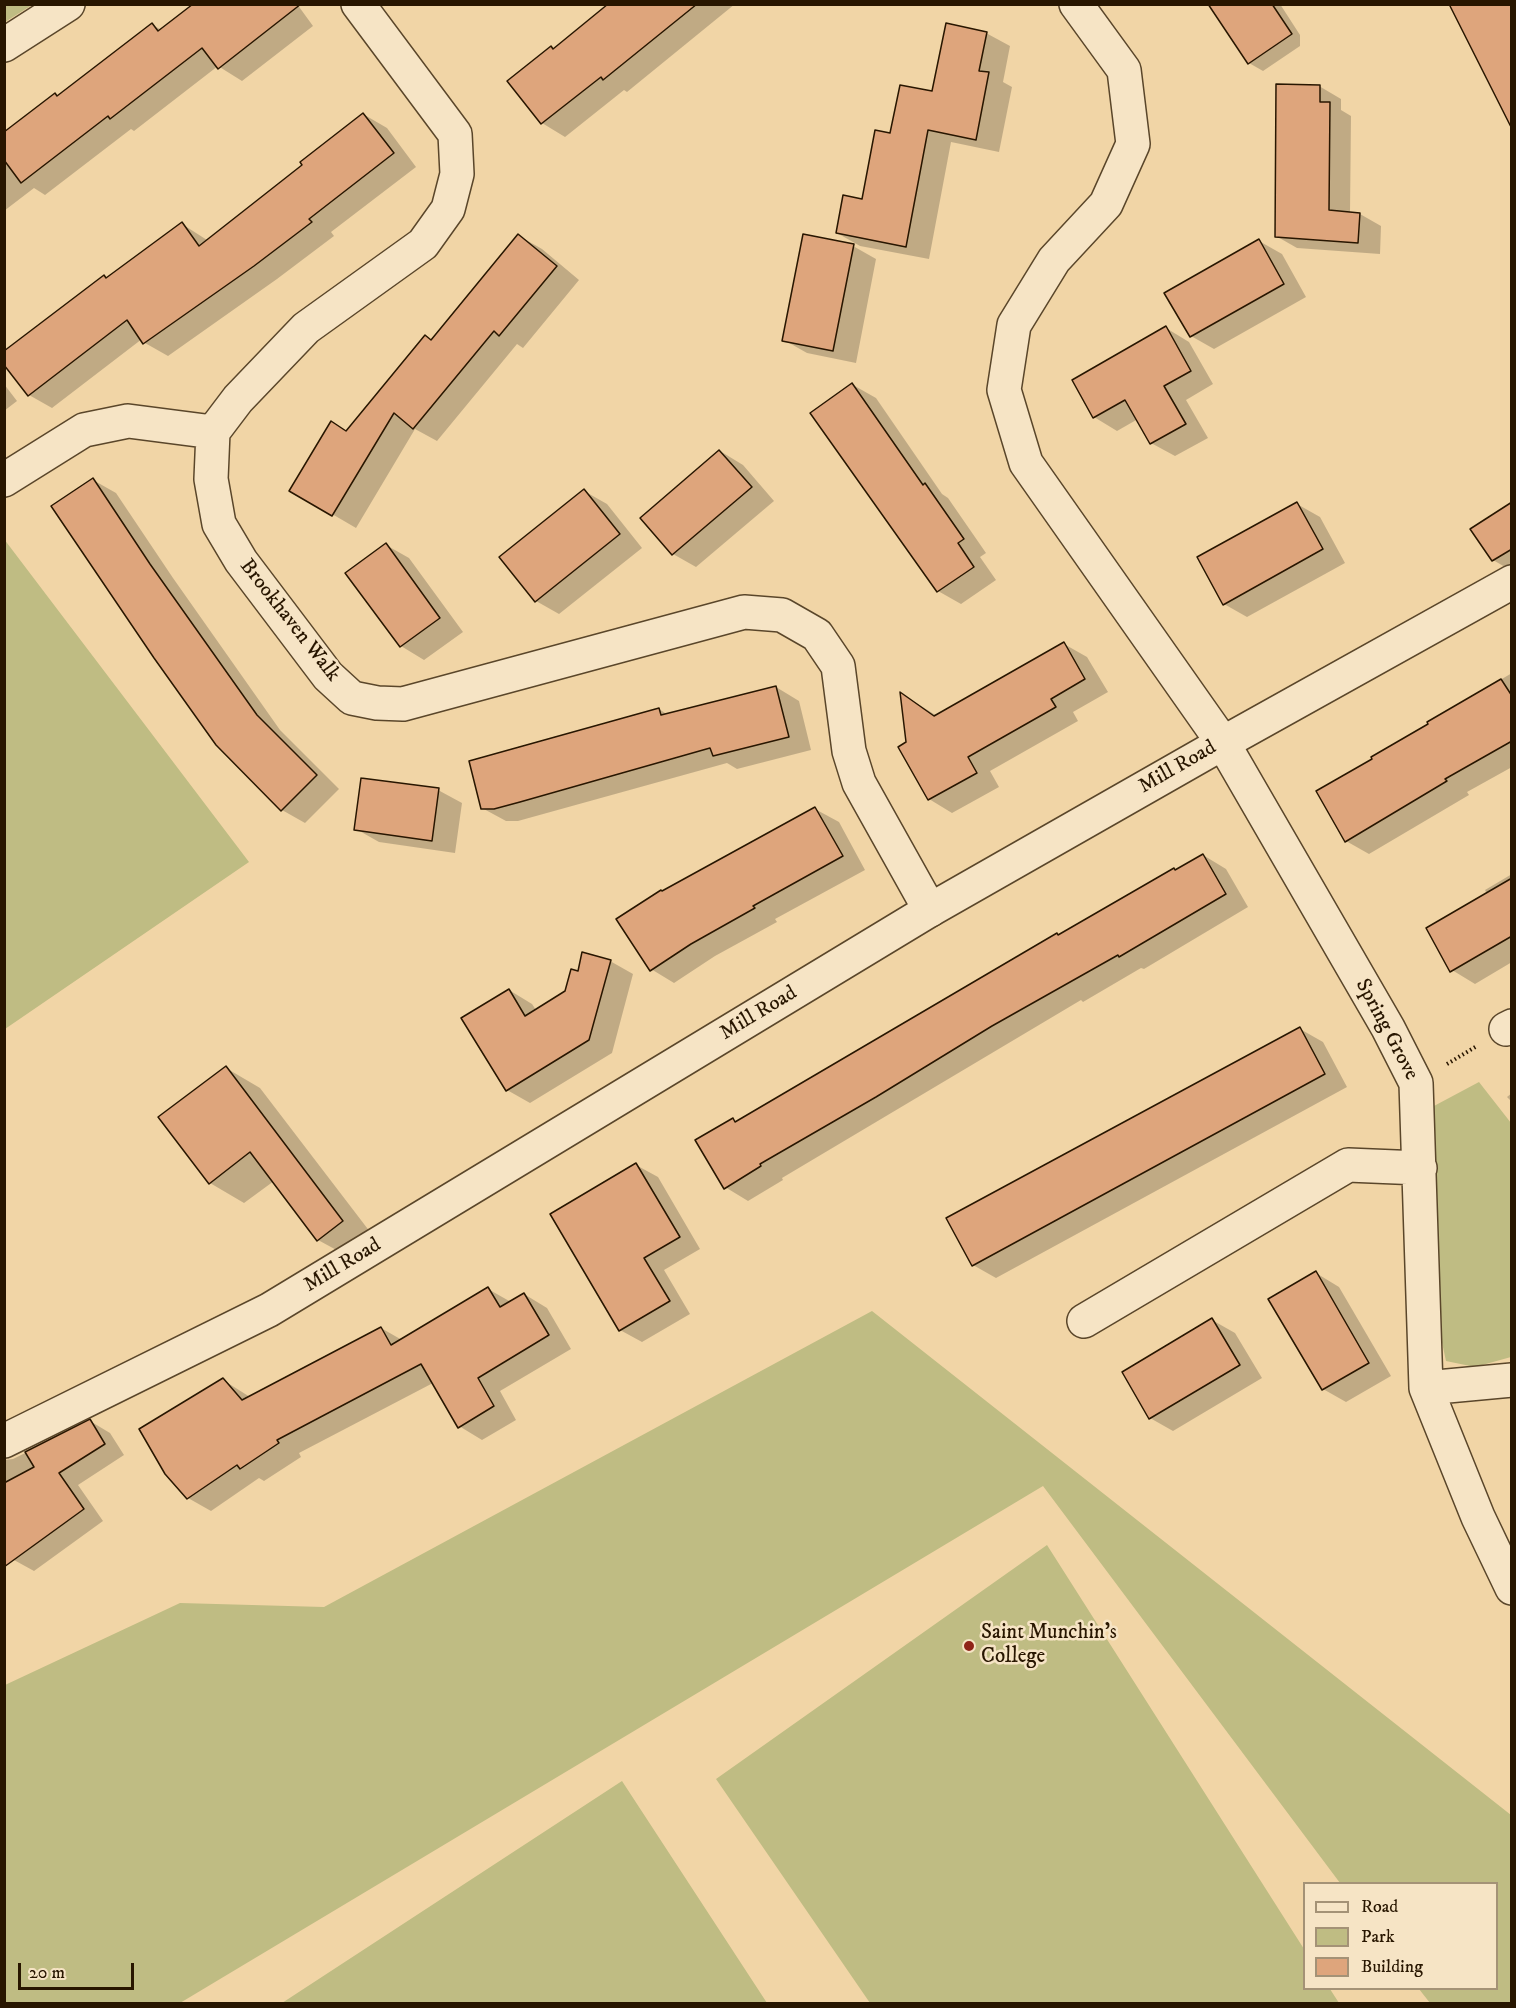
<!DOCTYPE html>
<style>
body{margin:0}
#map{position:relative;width:1516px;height:2008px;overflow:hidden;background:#f1d5a6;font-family:"IM FELL DW Pica",serif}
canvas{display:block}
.frame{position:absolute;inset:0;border:6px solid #281600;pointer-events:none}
.legend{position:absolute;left:1303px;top:1882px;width:195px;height:108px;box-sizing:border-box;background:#f6e4c5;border:2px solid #a49276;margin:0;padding:8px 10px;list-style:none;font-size:18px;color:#281600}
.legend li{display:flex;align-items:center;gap:12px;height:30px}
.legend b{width:30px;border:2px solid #a49276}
.scale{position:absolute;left:18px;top:1963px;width:116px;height:27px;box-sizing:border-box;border:3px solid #281600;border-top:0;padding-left:8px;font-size:18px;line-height:21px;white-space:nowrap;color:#281600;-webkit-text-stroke:4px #f6e4c5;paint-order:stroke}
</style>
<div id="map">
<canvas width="1516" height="2008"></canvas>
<div class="frame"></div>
<ul class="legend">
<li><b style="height:8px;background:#f6e4c5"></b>Road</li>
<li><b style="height:16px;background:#bfbc83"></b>Park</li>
<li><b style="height:16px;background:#dea57c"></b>Building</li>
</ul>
<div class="scale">20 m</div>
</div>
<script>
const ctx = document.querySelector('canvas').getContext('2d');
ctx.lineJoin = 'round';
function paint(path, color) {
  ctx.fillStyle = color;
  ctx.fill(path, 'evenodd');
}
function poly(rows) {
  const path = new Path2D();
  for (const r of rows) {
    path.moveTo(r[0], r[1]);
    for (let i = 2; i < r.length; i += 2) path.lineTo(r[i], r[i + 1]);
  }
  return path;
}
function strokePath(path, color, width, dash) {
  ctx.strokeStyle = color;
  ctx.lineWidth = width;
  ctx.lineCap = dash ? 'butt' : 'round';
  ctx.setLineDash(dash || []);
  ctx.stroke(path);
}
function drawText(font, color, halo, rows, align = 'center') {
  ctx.font = font + ' "IM FELL DW Pica",serif';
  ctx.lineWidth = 5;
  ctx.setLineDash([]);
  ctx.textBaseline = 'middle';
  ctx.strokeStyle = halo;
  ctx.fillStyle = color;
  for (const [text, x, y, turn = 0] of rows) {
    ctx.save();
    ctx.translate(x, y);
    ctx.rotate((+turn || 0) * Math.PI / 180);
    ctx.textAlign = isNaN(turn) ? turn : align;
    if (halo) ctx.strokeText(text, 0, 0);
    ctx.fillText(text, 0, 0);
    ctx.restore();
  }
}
const green = poly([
 [5,4,32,4,32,5,5,22],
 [4,539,249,862,5,1029,4,1029],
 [1479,1082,1511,1123,1511,1357,1475,1367,1446,1361,1437,1319,1434,1106],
 [872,1311,1511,1815,1511,2003,1430,2003,1419,1989,1496,1988,1496,1884,1340,1883,1043,1486,180,2003,5,2003,5,1685,180,1603,324,1607],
 [1047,1545,1304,1949,1304,1988,1330,1989,1339,2003,870,2003,716,1779],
 [622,1781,767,2003,282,2003]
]);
const shadow = poly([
 [297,4,313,26,242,81,218,66,134,131,131,129,45,195,34,188,4,211,4,134,58,97,152,25,162,30],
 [610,4,735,4,627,92,624,90,565,137,542,123,509,81,554,50],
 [1210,4,1280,4,1300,35,1300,46,1263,71,1249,63],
 [986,33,1010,46,1003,82,1012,87,999,152,951,142,929,259,860,246,837,233,863,201,891,135,933,93],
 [1319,86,1341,99,1341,110,1351,116,1350,213,1360,214,1381,226,1380,254,1297,248,1276,236],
 [363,114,387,128,416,167,331,232,334,236,277,279,168,356,145,343,142,339,52,408,29,395,104,276,107,278,182,224,207,240,304,165],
 [519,236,542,249,579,280,523,348,517,344,437,441,415,429,356,528,291,490,433,341],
 [1259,241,1282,254,1306,297,1214,349,1191,336],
 [853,246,876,259,856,363,807,353,784,340],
 [1166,328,1189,342,1213,384,1186,400,1208,438,1175,456,1151,443,1138,419,1117,431,1094,417],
 [4,384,17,401,4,411],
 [853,385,876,398,942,494,948,498,986,553,980,557,996,580,961,604,938,591],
 [720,451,743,465,774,501,696,567,673,554],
 [93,480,116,493,173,578,280,730,339,789,305,823,282,810],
 [584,491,607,504,642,548,559,614,536,601],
 [1297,504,1320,517,1345,563,1247,617,1224,604],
 [1512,504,1512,571,1493,560,1473,529],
 [386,545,409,558,463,632,424,660,401,646,347,573],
 [1064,644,1087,657,1108,692,1073,712,1078,721,990,771,999,787,952,813,929,799,908,743,902,694,937,716],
 [1512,673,1512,767,1467,792,1469,795,1369,854,1346,841,1430,724,1429,722],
 [776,687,799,701,811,750,737,769,727,763,518,821,506,821,482,808,659,709,668,715],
 [438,790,462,803,455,853,379,842,356,829],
 [815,809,839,822,865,870,775,919,777,922,715,956,674,983,651,969,663,893],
 [1203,855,1226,869,1248,907,1144,969,1141,968,1083,1002,1081,1000,782,1178,783,1180,748,1201,725,1187,733,1120,737,1122],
 [1512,874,1512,962,1475,984,1452,970,1487,894,1485,890],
 [610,961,633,974,612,1053,530,1103,507,1090,509,990,532,1004,536,1010,566,992,579,973],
 [1300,1029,1323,1042,1347,1087,996,1278,973,1265],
 [226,1068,260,1088,377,1241,353,1259,318,1240,274,1181,244,1203,210,1183],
 [1512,1093,1512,1102,1507,1097],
 [636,1165,658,1177,700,1249,664,1270,690,1314,642,1342,620,1330],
 [1316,1273,1339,1287,1391,1376,1346,1402,1323,1389],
 [488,1289,511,1302,524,1294,547,1308,571,1349,500,1391,516,1420,482,1440,459,1426,433,1383,299,1453,301,1457,264,1481,259,1478,211,1511,188,1498,223,1380,250,1397,381,1328,402,1340],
 [1212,1320,1235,1333,1262,1378,1173,1431,1150,1418],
 [90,1421,110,1433,124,1455,78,1485,103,1521,34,1571,14,1560,4,1547,4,1460,13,1459]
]);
const building = poly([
 [193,4,301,4,218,69,202,48,110,119,108,116,21,183,4,160,4,132,55,93,57,96,152,23,158,31,193,4],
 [608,4,697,4,603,80,601,77,541,124,507,81,551,46,553,49,608,4],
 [1208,4,1272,4,1292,34,1248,64,1208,4],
 [1449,4,1512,4,1512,129,1449,4],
 [946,23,987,32,979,71,989,72,976,140,928,130,906,247,836,233,843,195,862,199,875,130,890,133,900,85,932,91,946,23],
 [1276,84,1320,85,1320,102,1330,102,1329,210,1360,213,1358,243,1275,237,1276,84],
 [363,113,394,153,309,219,312,222,254,266,143,344,127,320,28,396,4,365,4,351,104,275,106,278,182,222,199,246,302,165,300,162,363,113],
 [518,234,557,266,499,336,494,331,413,429,394,413,332,516,289,491,331,421,346,431,425,335,431,340,518,234],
 [803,234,854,244,833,351,782,341,803,234],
 [1259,239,1284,284,1190,337,1164,293,1259,239],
 [1166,326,1191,371,1164,386,1186,424,1150,444,1125,400,1093,418,1072,380,1166,326],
 [852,383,923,485,925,483,964,539,958,543,974,567,937,592,810,413,852,383],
 [719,450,752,487,672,555,640,518,719,450],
 [93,478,150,564,257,715,317,775,281,811,216,745,154,658,51,506,93,478],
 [584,489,620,534,535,602,499,557,584,489],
 [1297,502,1323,549,1223,605,1197,557,1297,502],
 [1512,502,1512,549,1492,561,1470,529,1512,502],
 [386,543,440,618,400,647,345,573,386,543],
 [1064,642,1085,679,1051,699,1056,707,968,757,977,773,928,800,898,747,906,742,900,692,934,716,1064,642],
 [1501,679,1512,696,1512,741,1445,779,1447,781,1345,842,1316,791,1372,759,1371,757,1428,724,1427,722,1501,679],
 [776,686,789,737,713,756,710,748,520,802,494,809,481,809,469,761,659,708,661,715,776,686],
 [361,778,439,788,432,841,354,830,361,778],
 [815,807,843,856,753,906,755,908,691,944,650,971,616,919,661,890,662,891,815,807],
 [1203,854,1226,894,1119,957,1118,955,992,1026,876,1097,760,1164,761,1166,724,1189,695,1140,733,1118,735,1122,1057,933,1058,935,1174,868,1175,870,1203,854],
 [1512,878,1512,936,1450,972,1426,928,1512,878],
 [582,952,611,960,589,1040,506,1091,461,1018,509,989,525,1016,565,991,571,969,578,971,582,952],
 [1300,1027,1325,1074,972,1266,946,1218,1300,1027],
 [226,1066,343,1221,317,1241,250,1152,209,1184,158,1117,226,1066],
 [636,1163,680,1237,644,1258,670,1301,619,1331,550,1214,636,1163],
 [1316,1271,1369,1363,1322,1390,1268,1299,1316,1271],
 [488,1287,500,1307,524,1293,549,1335,478,1378,494,1406,458,1428,421,1364,277,1440,279,1443,240,1469,237,1465,187,1499,165,1474,139,1429,223,1378,242,1400,381,1327,391,1345,488,1287],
 [1212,1318,1240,1365,1149,1419,1122,1372,1212,1318],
 [90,1419,105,1444,59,1473,84,1509,4,1567,4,1483,34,1467,25,1452,90,1419]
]);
const path = poly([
 [1447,1064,1477,1046]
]);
const minor = poly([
 [358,4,455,134,457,174,448,209,423,244,306,328,238,399,213,432,211,479,219,524,241,561,328,676,352,698,377,703,403,704,744,612,782,615,817,635,838,666,849,751,859,783,930,910],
 [1076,4,1124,70,1133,144,1106,204,1054,260,1014,325,1004,390,1026,463,1223,743,1388,1028,1416,1083,1426,1388,1478,1517,1512,1588],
 [4,45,68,4],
 [4,480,84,430,128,421,213,432],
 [1506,1029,1512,1026],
 [1084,1321,1348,1165,1420,1168],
 [1426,1388,1512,1380]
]);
const tertiary = poly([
 [4,1441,269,1310,930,910,1223,743,1512,582]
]);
const markers = [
 [969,1646,6,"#8f2418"]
];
const streetNames = [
 ["Brookhaven Walk",289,621,52],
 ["Mill Road",1178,768,-30],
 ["Mill Road",759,1014,-31],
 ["Spring Grove",1386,1030,62],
 ["Mill Road",343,1266,-31]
];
const poiNames = [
 ["Saint Munchin's",981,1634],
 ["College",981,1658]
];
paint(green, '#bfbc83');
paint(shadow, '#0003');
paint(building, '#dea57c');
strokePath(building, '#281600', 1.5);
strokePath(minor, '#5a462a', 36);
strokePath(tertiary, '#5a462a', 36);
strokePath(path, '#281600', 4, [1.5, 3]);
strokePath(minor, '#f6e4c5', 33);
strokePath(tertiary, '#f6e4c5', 33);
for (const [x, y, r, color] of markers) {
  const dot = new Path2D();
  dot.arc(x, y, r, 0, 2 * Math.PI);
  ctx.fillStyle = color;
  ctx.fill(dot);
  strokePath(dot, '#f6e4c5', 2);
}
drawText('21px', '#281600', '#f6e4c5', streetNames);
drawText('21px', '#281600', '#f6e4c5', poiNames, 'left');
</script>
